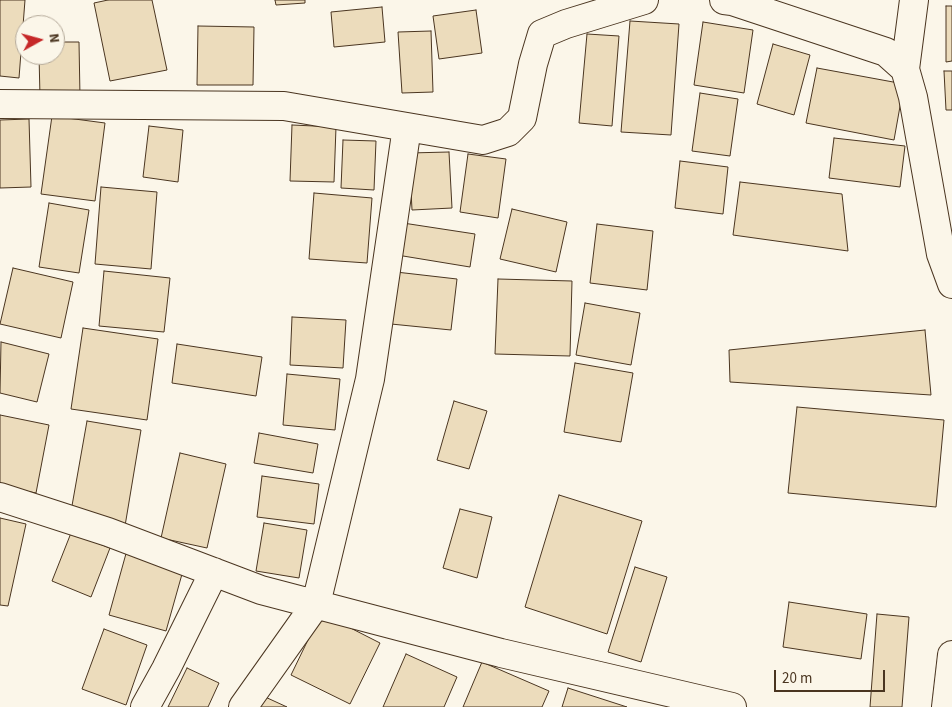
<!DOCTYPE html>
<style>
body{margin:0}
#map{position:relative;width:952px;height:707px;overflow:hidden;background:#fbf6e9;font-family:"Source Sans 3",sans-serif}
canvas{display:block}
.north{position:absolute;left:15px;top:15px;width:50px;height:50px;box-sizing:border-box;background:#fbf6e9;border:1px solid #b4a999;border-radius:50%;rotate:83deg;font-size:14px;font-weight:700;line-height:20px;text-align:center;color:#4a3520}
.north::after{content:'';display:block;margin:auto;width:18px;height:22px;background:#c62828;clip-path:polygon(50% 0,100% 100%,50% 72%,0 100%)}
.scale{position:absolute;left:774px;top:670px;width:111px;height:22px;box-sizing:border-box;border:2px solid #4a3520;border-top:0;padding-left:6px;font-size:15px;line-height:18px;white-space:nowrap;color:#4a3520;-webkit-text-stroke:4px #fbf6e9;paint-order:stroke}
</style>
<div id="map">
<canvas width="952" height="707"></canvas>
<div class="north">N</div>
<div class="scale">20 m</div>
</div>
<script>
const ctx = document.querySelector('canvas').getContext('2d');
ctx.lineJoin = 'round';
function paint(path, color) {
  ctx.fillStyle = color;
  ctx.fill(path, 'evenodd');
}
function poly(rows) {
  const path = new Path2D();
  for (const r of rows) {
    path.moveTo(r[0], r[1]);
    for (let i = 2; i < r.length; i += 2) path.lineTo(r[i], r[i + 1]);
  }
  return path;
}
function strokePath(path, color, width, dash) {
  ctx.strokeStyle = color;
  ctx.lineWidth = width;
  ctx.lineCap = dash ? 'butt' : 'round';
  ctx.setLineDash(dash || []);
  ctx.stroke(path);
}
const building = poly([
 [0,0,25,0,19,78,0,76,0,0],
 [108,0,152,0,167,70,110,81,94,3,108,0],
 [275,0,305,0,305,3,276,5,275,0],
 [946,6,952,6,952,61,946,62,946,6],
 [382,7,385,42,334,47,331,12,382,7],
 [476,10,482,53,439,59,433,16,476,10],
 [630,21,679,24,671,135,621,132,630,21],
 [703,22,753,30,744,93,694,85,703,22],
 [198,26,254,27,253,85,197,85,198,26],
 [431,31,433,92,402,93,398,32,431,31],
 [587,34,619,36,612,126,579,123,587,34],
 [55,42,79,42,80,97,40,97,39,55,55,55,55,42],
 [773,44,810,55,794,115,757,104,773,44],
 [817,68,904,84,894,140,806,123,817,68],
 [944,71,952,71,952,110,946,110,944,71],
 [700,93,738,99,730,156,692,151,700,93],
 [52,116,105,123,95,201,41,194,52,116],
 [29,119,31,187,0,188,0,120,29,119],
 [292,125,336,127,334,182,290,181,292,125],
 [149,126,183,130,178,182,143,177,149,126],
 [834,138,905,146,900,187,829,178,834,138],
 [343,140,376,141,374,190,341,188,343,140],
 [449,152,452,208,412,210,409,153,449,152],
 [468,154,506,159,498,218,460,212,468,154],
 [680,161,728,167,723,214,675,208,680,161],
 [740,182,842,194,848,251,733,235,740,182],
 [101,187,157,192,151,269,95,264,101,187],
 [314,193,372,198,367,263,309,259,314,193],
 [49,203,89,210,79,273,39,267,49,203],
 [512,209,567,222,556,272,500,259,512,209],
 [403,223,475,234,470,267,397,255,403,223],
 [597,224,653,231,647,290,590,283,597,224],
 [13,268,73,282,61,338,0,324,13,268],
 [104,271,170,278,164,332,99,326,104,271],
 [396,272,457,279,451,330,391,324,396,272],
 [498,279,572,281,570,356,495,354,498,279],
 [585,303,640,313,631,365,576,355,585,303],
 [292,317,346,320,343,368,290,365,292,317],
 [83,328,158,339,147,420,71,409,83,328],
 [925,330,931,395,730,382,729,350,925,330],
 [1,342,49,354,37,402,0,393,1,342],
 [177,344,262,357,256,396,172,383,177,344],
 [575,363,633,373,621,442,564,432,575,363],
 [287,374,340,379,335,430,283,425,287,374],
 [454,401,487,411,469,469,437,460,454,401],
 [797,407,944,420,936,507,788,493,797,407],
 [0,415,49,425,36,493,0,486,0,415],
 [87,421,141,430,125,526,70,517,87,421],
 [259,433,318,444,313,473,254,463,259,433],
 [180,453,226,464,207,548,161,538,180,453],
 [262,476,319,484,314,524,257,517,262,476],
 [559,495,642,521,607,634,525,607,559,495],
 [460,509,492,517,477,578,443,568,460,509],
 [0,518,26,524,8,606,0,605,0,518],
 [264,523,307,530,299,578,256,571,264,523],
 [71,533,110,548,91,597,52,581,71,533],
 [127,550,184,567,166,631,109,615,127,550],
 [635,567,667,577,641,662,608,652,635,567],
 [789,602,867,614,861,659,783,647,789,602],
 [321,613,380,643,350,704,291,675,321,613],
 [877,614,909,617,902,707,870,707,877,614],
 [104,629,147,645,126,705,82,689,104,629],
 [406,654,457,677,444,707,383,707,406,654],
 [482,662,549,691,542,707,463,707,482,662],
 [187,668,219,683,208,707,168,707,187,668],
 [568,688,627,707,562,707,568,688],
 [263,696,287,707,258,707,263,696]
]);
const minor = poly([
 [724,0,732,1,886,52,905,69,913,97,941,254,952,284],
 [905,69,914,0],
 [0,104,284,106,483,140,508,132,522,118,533,64,542,34,566,24,644,0],
 [0,497,108,532,261,590,501,653,732,707],
 [145,707,166,669,214,572],
 [243,707,316,604,370,379,407,127]
]);
const major = poly([
 [946,707,952,655]
]);
paint(building, '#ecdcbc');
strokePath(building, '#4a3520', 1);
strokePath(minor, '#4a3520', 30);
strokePath(major, '#4a3520', 30);
strokePath(minor, '#fbf6e9', 28);
strokePath(major, '#fbf6e9', 28);
</script>
